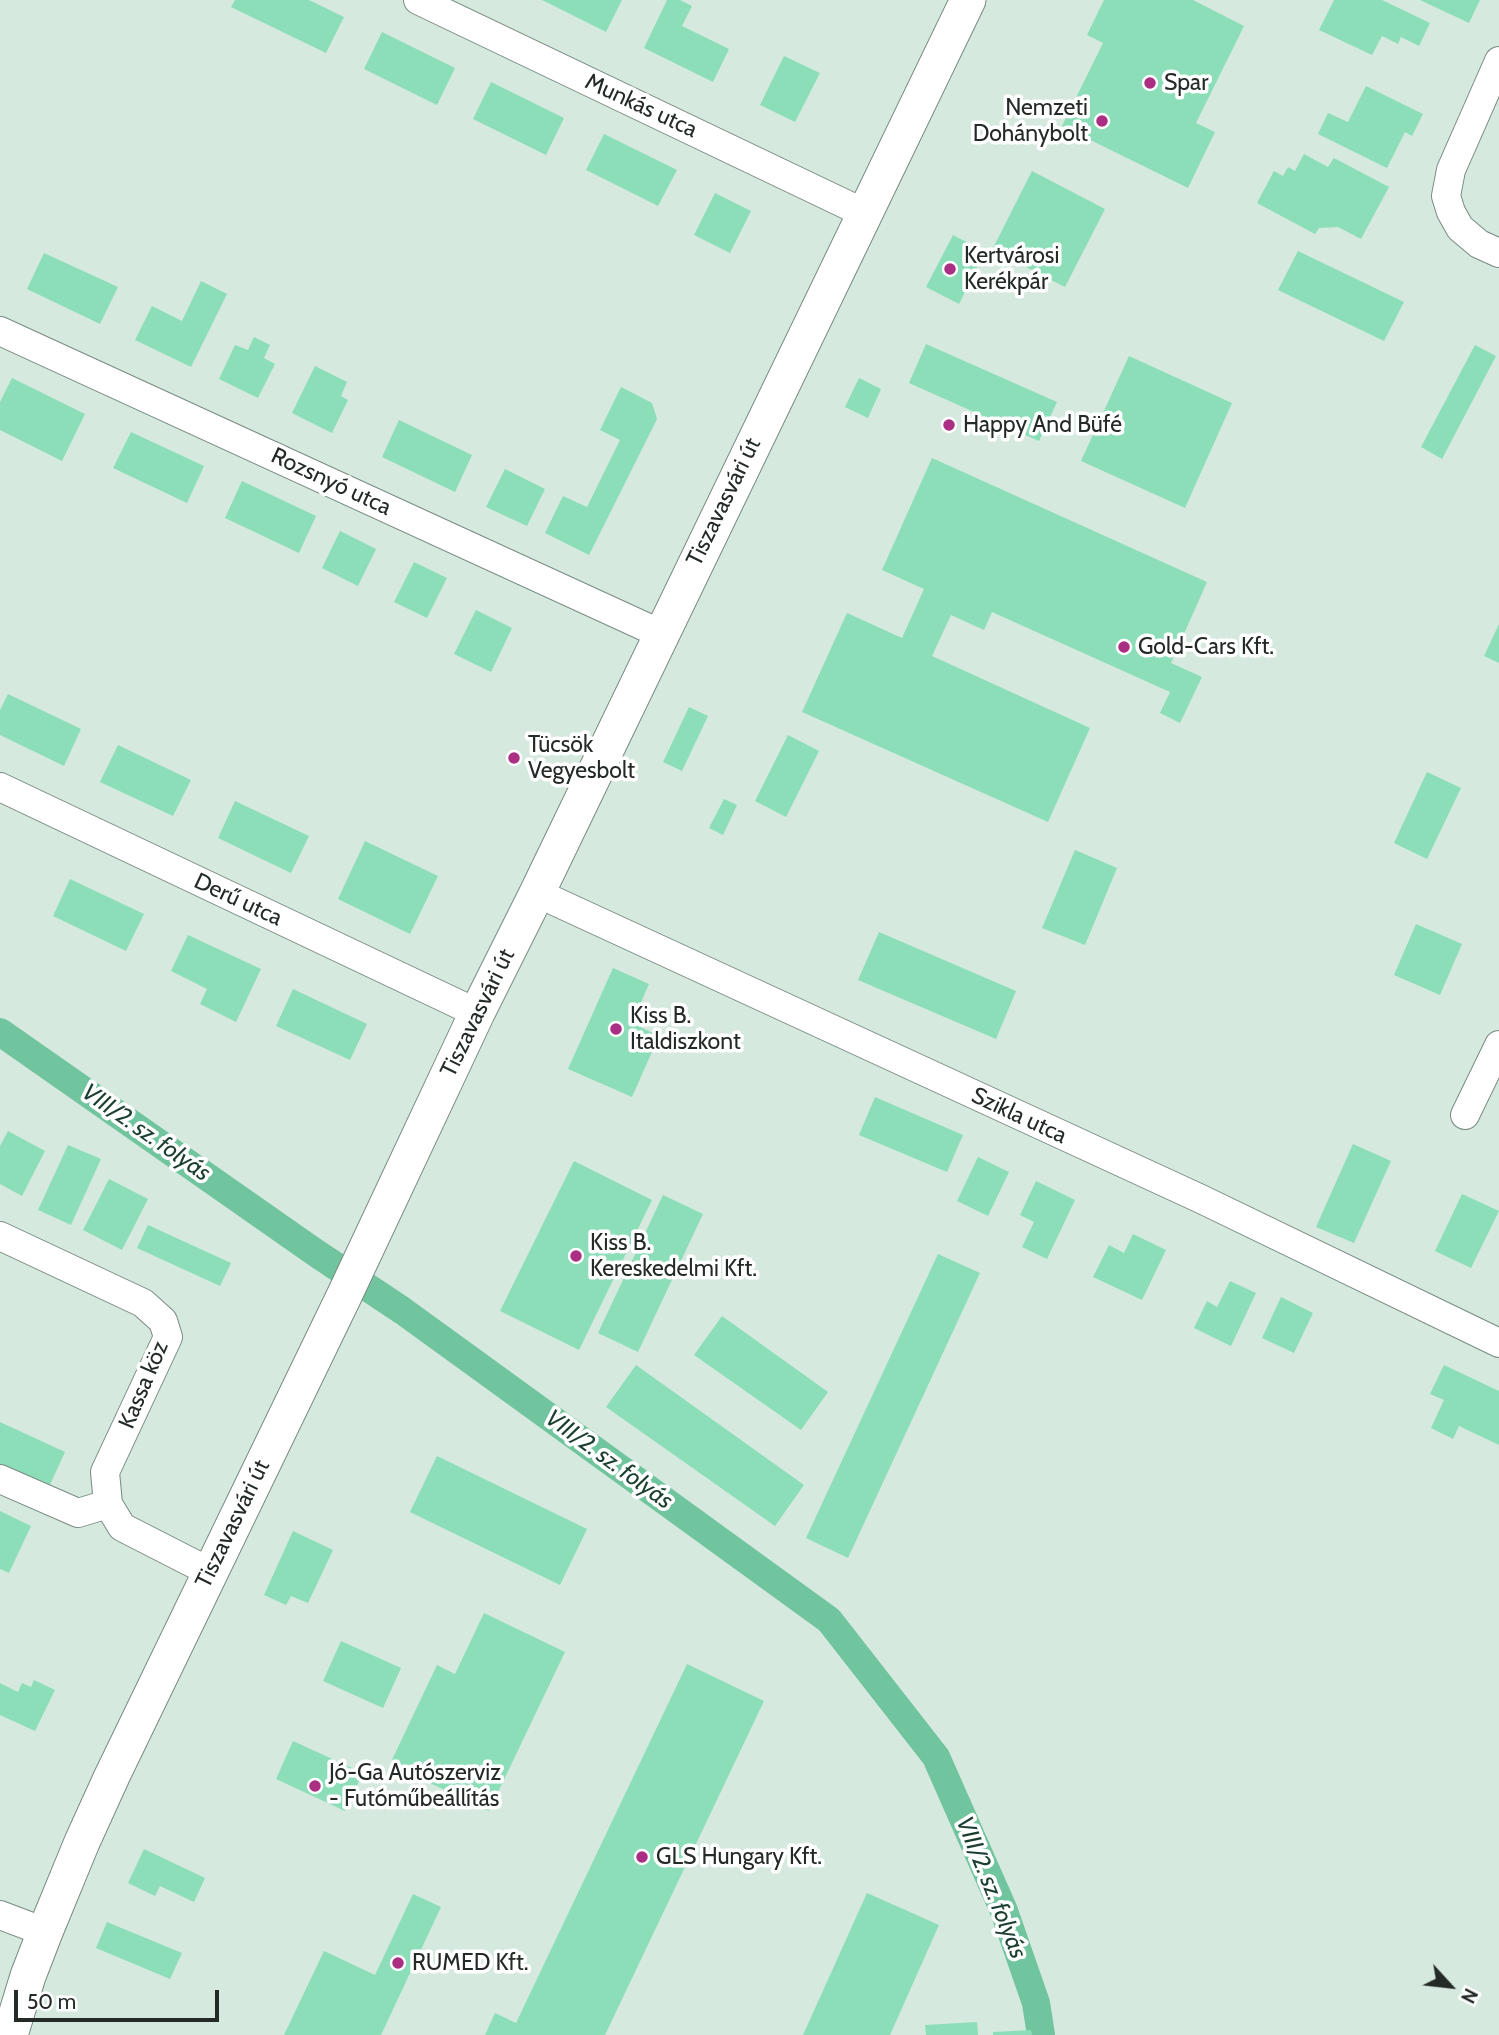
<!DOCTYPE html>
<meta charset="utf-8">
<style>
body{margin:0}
#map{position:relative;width:1499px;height:2035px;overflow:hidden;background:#d6e9df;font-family:Cabin,sans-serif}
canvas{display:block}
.north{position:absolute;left:1415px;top:1951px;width:70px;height:70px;-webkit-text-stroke:5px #fff;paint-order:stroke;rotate:117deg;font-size:19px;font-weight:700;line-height:28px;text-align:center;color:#242b27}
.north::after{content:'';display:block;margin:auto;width:24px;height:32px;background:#242b27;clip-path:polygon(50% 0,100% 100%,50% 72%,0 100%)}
.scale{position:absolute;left:14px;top:1990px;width:205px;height:32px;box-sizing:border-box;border:4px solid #242b27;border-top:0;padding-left:9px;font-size:21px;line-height:24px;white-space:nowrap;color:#242b27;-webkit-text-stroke:5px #fff;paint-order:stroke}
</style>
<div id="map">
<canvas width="1499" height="2035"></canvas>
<div class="north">N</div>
<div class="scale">50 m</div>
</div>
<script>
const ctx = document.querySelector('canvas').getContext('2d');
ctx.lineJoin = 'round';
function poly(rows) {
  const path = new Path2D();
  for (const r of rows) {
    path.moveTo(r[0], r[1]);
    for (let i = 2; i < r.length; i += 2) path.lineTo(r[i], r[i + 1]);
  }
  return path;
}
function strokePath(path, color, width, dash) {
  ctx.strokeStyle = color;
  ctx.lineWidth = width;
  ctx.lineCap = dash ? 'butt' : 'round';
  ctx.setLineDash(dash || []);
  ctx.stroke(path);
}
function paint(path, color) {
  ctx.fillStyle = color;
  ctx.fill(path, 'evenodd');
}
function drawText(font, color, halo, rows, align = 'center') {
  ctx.font = font + ' Cabin,sans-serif';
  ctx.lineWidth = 7;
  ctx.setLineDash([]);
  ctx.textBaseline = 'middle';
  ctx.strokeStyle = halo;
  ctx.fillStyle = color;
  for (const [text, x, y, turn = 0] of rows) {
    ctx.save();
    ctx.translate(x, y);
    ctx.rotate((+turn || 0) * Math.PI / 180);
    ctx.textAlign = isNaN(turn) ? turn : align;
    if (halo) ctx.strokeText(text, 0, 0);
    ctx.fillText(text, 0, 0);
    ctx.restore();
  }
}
const canal = poly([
 [0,1032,316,1253,403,1311,829,1620,936,1757,1004,1911,1036,2003,1041,2035]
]);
const building = poly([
 [235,0,309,0,344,17,326,53,231,7],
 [542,0,622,0,606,32],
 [667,0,680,0,692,6,682,26,729,49,713,82,644,48],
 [1104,0,1193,0,1244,26,1196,123,1215,132,1188,188,1062,126,1103,43,1087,35],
 [1334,0,1382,0,1430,23,1419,46,1401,37,1398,44,1382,36,1372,55,1319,30],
 [1420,0,1480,0,1469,23],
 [382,32,455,68,437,105,364,69],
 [784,56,820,73,795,122,760,105],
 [491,82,564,118,546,155,473,119],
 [1366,86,1423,114,1412,136,1405,132,1387,168,1318,134,1328,113,1348,122],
 [604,134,677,170,658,206,586,170],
 [1304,154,1328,167,1334,158,1389,187,1361,239,1338,227,1319,228,1315,234,1257,203,1274,171,1283,176,1288,167,1295,171],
 [1032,171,1105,209,1065,287,992,250],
 [715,193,751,211,730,253,694,235],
 [953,235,985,252,959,304,926,287],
 [1298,251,1404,302,1384,341,1278,290],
 [44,253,118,287,100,324,27,289],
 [201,281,227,294,191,367,135,340,152,306,182,321],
 [254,337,270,345,264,358,275,364,258,398,219,379,235,345,248,350],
 [926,344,1057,402,1039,441,909,383],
 [1475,345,1496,356,1442,459,1421,447],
 [1129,356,1232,403,1185,508,1081,461],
 [315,366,347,382,341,396,348,400,332,433,292,413],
 [12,378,85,414,62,461,0,430,0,402],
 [859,378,881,389,868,418,845,407],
 [621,387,652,403,657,419,589,555,545,533,563,496,587,507,620,440,600,430],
 [399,420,472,455,455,492,382,457],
 [131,432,204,466,187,503,113,468],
 [932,458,1207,582,1171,663,1202,677,1180,723,1160,713,1170,692,992,612,984,630,951,615,932,656,1090,728,1048,822,802,712,847,613,902,638,924,589,882,570],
 [505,469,545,489,527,526,486,507],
 [242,481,316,516,299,553,225,518],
 [340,531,376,549,358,586,322,568],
 [414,562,447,578,427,618,394,602],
 [476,610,512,628,491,672,454,654],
 [1499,624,1499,663,1484,656],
 [8,694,81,729,64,766,0,735,0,710],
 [689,707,708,716,682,771,663,762],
 [788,735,819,751,786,817,755,801],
 [118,745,191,780,173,816,100,782],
 [1427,772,1461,788,1427,859,1394,843],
 [724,799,737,805,723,835,709,828],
 [235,801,309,836,291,873,218,838],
 [365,841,438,876,410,934,338,899],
 [1075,850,1117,868,1085,945,1042,928],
 [70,879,144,914,126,951,53,916],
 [1416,924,1462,944,1440,995,1394,975],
 [879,932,1016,991,996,1039,858,980],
 [188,935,261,969,236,1022,200,1004,207,989,171,971],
 [613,968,649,984,632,1023,659,1036,632,1097,568,1069],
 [293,989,367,1024,350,1060,276,1026],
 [875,1097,963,1135,947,1172,859,1135],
 [8,1131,45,1151,22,1196,0,1184,0,1146],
 [1353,1144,1391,1161,1354,1243,1316,1227],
 [68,1145,101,1159,71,1225,38,1210],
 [978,1157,1009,1172,988,1216,957,1201],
 [574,1161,652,1200,579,1350,500,1311],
 [109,1179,148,1199,122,1250,83,1230],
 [1036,1181,1075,1200,1047,1259,1022,1247,1034,1222,1020,1215],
 [1462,1194,1499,1211,1471,1268,1435,1251],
 [663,1195,703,1214,638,1352,598,1333],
 [148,1225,231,1263,220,1286,137,1248],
 [1133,1234,1166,1250,1142,1300,1093,1277,1109,1245,1124,1253],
 [938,1254,980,1273,848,1558,806,1538],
 [1230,1281,1256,1293,1231,1346,1194,1328,1207,1301,1217,1307],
 [1281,1297,1313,1313,1294,1353,1262,1338],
 [722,1316,828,1392,801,1430,694,1355],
 [636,1365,804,1485,775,1526,606,1407],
 [1444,1365,1499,1391,1499,1445,1459,1426,1453,1439,1431,1428,1444,1400,1430,1394],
 [0,1422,65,1452,48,1489,0,1466],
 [437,1456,587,1529,560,1585,410,1512],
 [0,1511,31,1526,9,1573,0,1569],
 [293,1531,333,1550,308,1603,291,1596,286,1605,264,1595],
 [484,1613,565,1652,489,1811,390,1764,437,1665,455,1674],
 [341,1641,401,1668,383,1708,323,1681],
 [687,1664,764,1701,605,2035,485,2035,495,2013,516,2023],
 [34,1680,55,1690,35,1731,0,1715,0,1683,18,1692,22,1683,31,1687],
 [293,1741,363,1773,345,1811,276,1779],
 [144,1849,205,1878,194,1902,160,1886,155,1896,128,1883],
 [867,1893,939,1925,890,2035,803,2035],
 [413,1894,441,1907,381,2035,284,2035,324,1951,375,1975],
 [107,1922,182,1953,170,1979,96,1948],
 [977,2022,978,2035,926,2035,925,2025],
 [1031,2030,1032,2035,993,2035,993,2032]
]);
const minor = poly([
 [418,0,864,213],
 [1499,61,1451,170,1446,196,1451,212,1460,228,1479,244,1499,253],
 [0,331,661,634],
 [0,787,477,1013],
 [537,893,1201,1199,1499,1343],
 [1465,1115,1499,1045],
 [0,1236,143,1303,163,1321,168,1337,105,1472,108,1504],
 [0,1479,78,1513,108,1504,122,1527,210,1572],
 [0,1915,45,1932]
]);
const major = poly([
 [10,2035,28,1976,45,1932,82,1842,112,1776,345,1294,477,1013,537,893,968,0]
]);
const markers = [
 [1150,83,7,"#aa2f83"],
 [1102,121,7,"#aa2f83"],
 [950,269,7,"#aa2f83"],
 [949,425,7,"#aa2f83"],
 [1124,647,7,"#aa2f83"],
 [514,758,7,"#aa2f83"],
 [616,1029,7,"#aa2f83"],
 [576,1256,7,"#aa2f83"],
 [315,1786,7,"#aa2f83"],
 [642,1857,7,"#aa2f83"],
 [398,1963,7,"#aa2f83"]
];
const poiNames = [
 ["Spar",1164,83],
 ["Nemzeti",1088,108,"right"],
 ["Dohánybolt",1088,134,"right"],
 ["Kertvárosi",964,256],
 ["Kerékpár",964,282],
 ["Happy And Büfé",963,425],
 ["Gold-Cars Kft.",1138,647],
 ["Tücsök",528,745],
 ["Vegyesbolt",528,771],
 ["Kiss B.",630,1016],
 ["Italdiszkont",630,1042],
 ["Kiss B.",590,1243],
 ["Kereskedelmi Kft.",590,1269],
 ["Jó-Ga Autószerviz",329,1773],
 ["- Futóműbeállítás",329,1799],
 ["GLS Hungary Kft.",656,1857],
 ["RUMED Kft.",412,1963]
];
const streetNames = [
 ["Munkás utca",641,106,25],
 ["Rozsnyó utca",331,482,25],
 ["Tiszavasvári út",724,502,-64],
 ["Derű utca",238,900,25],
 ["Tiszavasvári út",478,1013,-64],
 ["Szikla utca",1019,1116,25],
 ["Kassa köz",144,1385,-67],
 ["Tiszavasvári út",233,1524,-64]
];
const waterNames = [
 ["VIII/2. sz. folyás",146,1133,35],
 ["VIII/2. sz. folyás",609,1460,36],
 ["VIII/2. sz. folyás",991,1888,68]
];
strokePath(canal, '#70c49e', 28);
paint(building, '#8bdeb8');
strokePath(minor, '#798b82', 30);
strokePath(major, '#798b82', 37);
strokePath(minor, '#fff', 28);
strokePath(major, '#fff', 35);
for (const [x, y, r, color] of markers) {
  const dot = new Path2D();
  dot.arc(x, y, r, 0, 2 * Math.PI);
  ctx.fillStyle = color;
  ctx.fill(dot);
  strokePath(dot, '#fff', 2.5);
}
drawText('23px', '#242b27', '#fff', poiNames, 'left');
drawText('23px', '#242b27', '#fff', streetNames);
drawText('italic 24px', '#1a3f2f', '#fff', waterNames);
</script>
